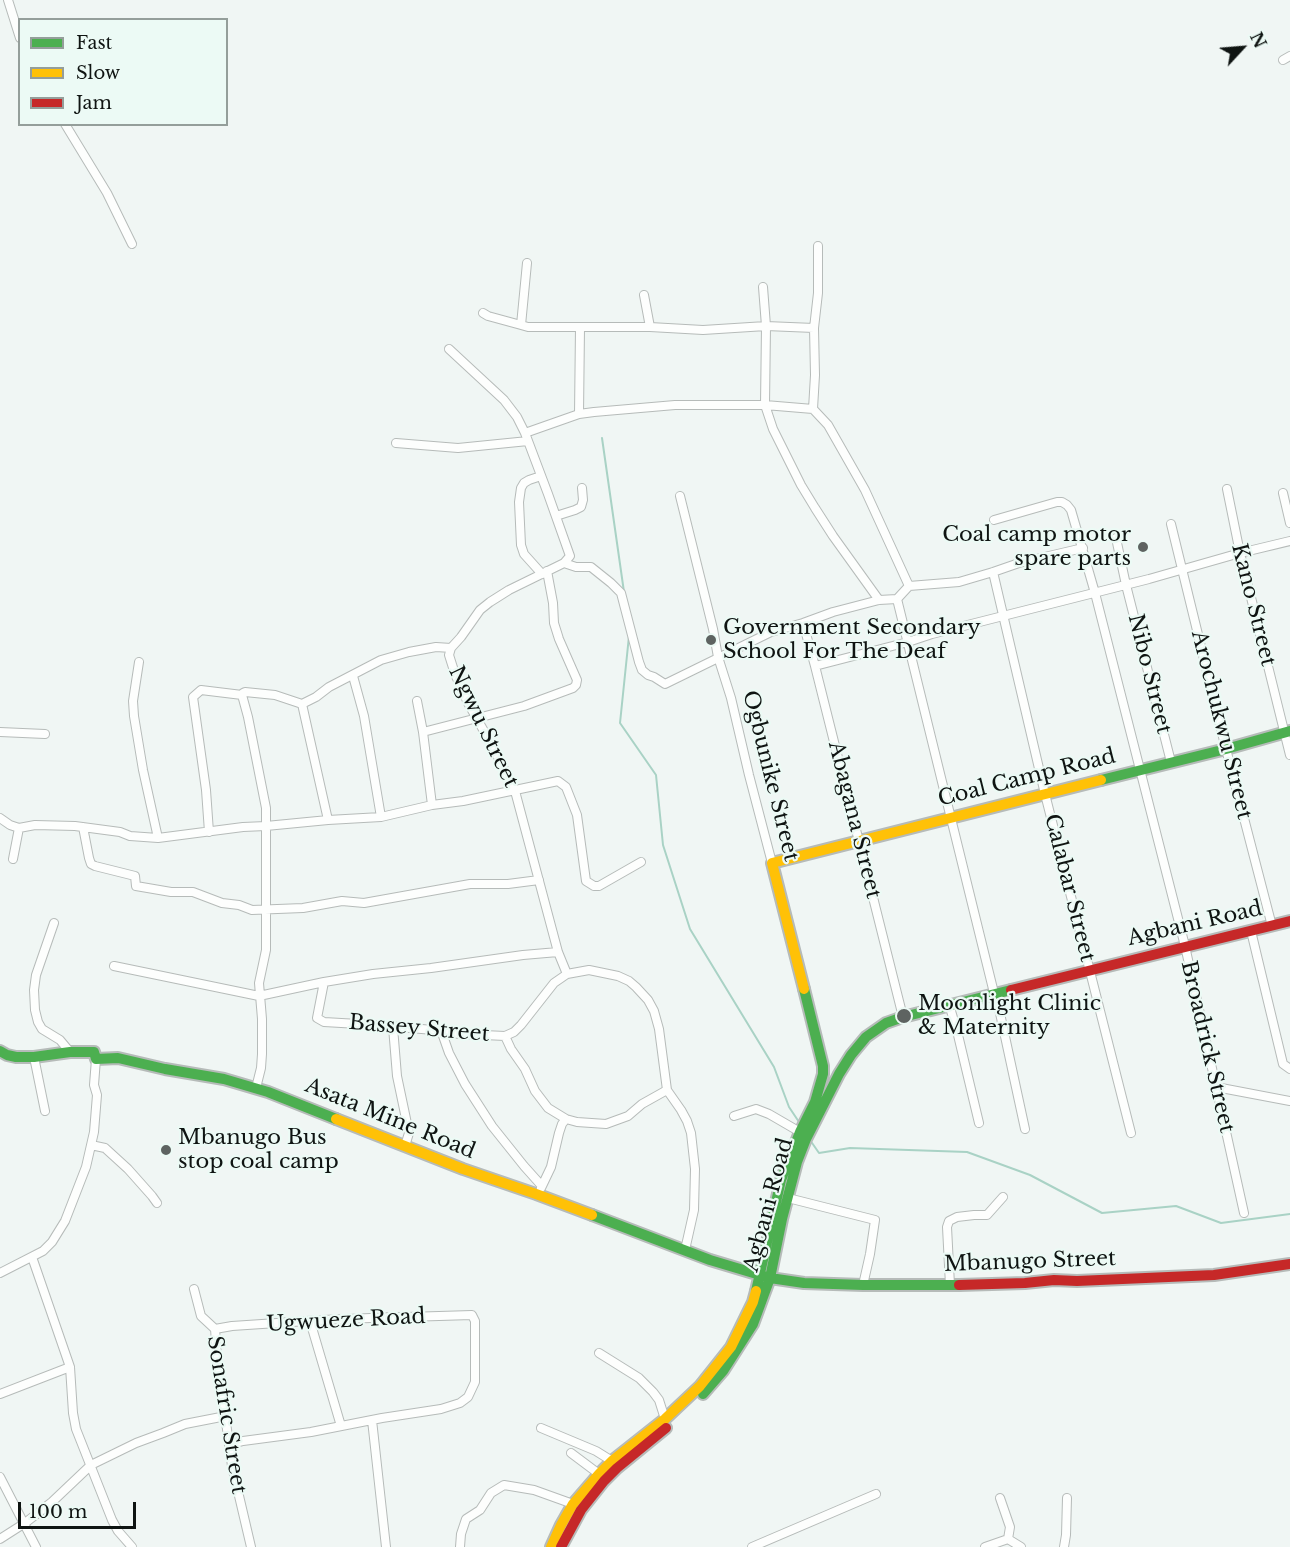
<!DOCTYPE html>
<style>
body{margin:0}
#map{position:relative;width:1290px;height:1547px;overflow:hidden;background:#f0f6f4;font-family:"Libre Baskerville",serif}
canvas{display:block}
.legend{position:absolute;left:18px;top:18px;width:210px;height:108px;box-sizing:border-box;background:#ecfaf5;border:2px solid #949e9a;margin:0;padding:8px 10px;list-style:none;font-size:18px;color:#0f1412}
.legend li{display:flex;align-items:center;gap:12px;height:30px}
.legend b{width:30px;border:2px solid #949e9a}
.north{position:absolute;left:1212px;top:18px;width:60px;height:60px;-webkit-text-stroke:4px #ecfaf5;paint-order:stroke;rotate:64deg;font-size:16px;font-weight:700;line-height:24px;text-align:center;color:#0f1412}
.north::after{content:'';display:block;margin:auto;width:21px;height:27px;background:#0f1412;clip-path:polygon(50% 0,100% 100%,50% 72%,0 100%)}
.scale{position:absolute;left:18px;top:1502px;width:118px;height:27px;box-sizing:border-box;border:3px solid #0f1412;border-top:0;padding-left:8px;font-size:18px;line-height:21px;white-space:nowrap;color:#0f1412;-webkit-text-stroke:4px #ecfaf5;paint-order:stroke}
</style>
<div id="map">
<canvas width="1290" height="1547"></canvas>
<ul class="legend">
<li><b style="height:8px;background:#4caf50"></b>Fast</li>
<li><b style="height:8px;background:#ffc107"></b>Slow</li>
<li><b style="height:8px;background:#c62828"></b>Jam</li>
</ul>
<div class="north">N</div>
<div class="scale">100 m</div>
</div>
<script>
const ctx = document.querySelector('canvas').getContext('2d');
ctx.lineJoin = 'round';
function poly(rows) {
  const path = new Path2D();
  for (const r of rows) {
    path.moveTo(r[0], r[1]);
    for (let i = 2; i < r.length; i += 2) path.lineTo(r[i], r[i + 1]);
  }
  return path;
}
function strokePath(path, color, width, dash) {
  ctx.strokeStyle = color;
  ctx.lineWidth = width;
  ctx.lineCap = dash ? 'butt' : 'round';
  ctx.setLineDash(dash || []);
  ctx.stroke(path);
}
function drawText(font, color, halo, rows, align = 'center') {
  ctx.font = font + ' "Libre Baskerville",serif';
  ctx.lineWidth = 4.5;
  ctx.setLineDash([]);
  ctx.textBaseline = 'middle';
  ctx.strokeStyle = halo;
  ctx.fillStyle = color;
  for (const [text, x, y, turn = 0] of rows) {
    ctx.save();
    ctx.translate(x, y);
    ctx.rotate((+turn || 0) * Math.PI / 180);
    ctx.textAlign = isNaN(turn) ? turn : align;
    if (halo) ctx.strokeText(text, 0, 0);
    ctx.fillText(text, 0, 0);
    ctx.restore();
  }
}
const stream = poly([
 [602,438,624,592],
 [629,636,620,723,656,775,663,845,690,929,774,1067,789,1107,799,1122],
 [810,1140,819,1153,850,1148,967,1152,1030,1175,1102,1213,1176,1206,1221,1223,1290,1214]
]);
const street = poly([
 [8,0,20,38],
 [1283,60,1290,56],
 [65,124,107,193,132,244],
 [818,246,818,293,814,328,815,375,813,409,828,425,865,490,909,586],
 [527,263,521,325,528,327,650,327,703,330,766,326,814,328],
 [763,287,766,326,765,405,773,429,801,485,815,508,833,536,879,600],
 [644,295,650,327],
 [483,313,488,316,521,325],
 [449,349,504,400,517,417,525,433,548,494,570,556,564,563],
 [579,414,580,328],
 [525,433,579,414,594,412,675,405,765,405,813,409],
 [396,443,458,448,528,441],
 [541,476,529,480,524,483,521,488,519,502,521,545,524,554,542,574],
 [1227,489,1240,553,1290,755],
 [1283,493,1290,523],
 [680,496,713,629,718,657,731,698,749,775,772,863],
 [556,516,575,510,581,507,583,500,582,488],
 [994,520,1057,502,1062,502,1067,505,1071,510,1095,593,1185,946,1244,1213],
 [1171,524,1226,749,1272,926],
 [1116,538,1126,585,1171,762],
 [993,572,1045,794,1131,1133],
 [897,599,994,993,998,1004,1025,1129],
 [803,623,815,666,903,1017],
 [451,648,436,647,409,652,381,660,329,687,316,697,302,704,275,695,245,692,243,693,242,695,248,717,266,808,266,826,328,820,381,817,432,805,463,801,558,781,566,787,577,815,586,881,594,886,599,886,641,862],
 [139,662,133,701,134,716,143,770,158,838],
 [815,666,908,642,932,634,1149,579,1240,553,1290,541],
 [353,676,364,716,381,817],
 [417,701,423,732,432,805],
 [302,704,328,820],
 [0,732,45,734],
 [423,732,524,706,573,688,576,685,577,680,559,639,554,623,553,603,547,571],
 [0,818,10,825,19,828,35,825,75,826,120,832,130,836,158,838,243,827,266,826,266,950,259,983,262,1019,262,1054,261,1068,256,1088],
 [83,827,89,858,91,864,95,866,135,876,136,886,171,892,193,892,222,903,239,905,252,910,303,908,342,901,364,903,470,884,508,884,539,880],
 [209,832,206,790,193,697,201,690,242,695],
 [13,859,19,828],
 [54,923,36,975,34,990,35,1010,38,1022,42,1029,60,1040,70,1052],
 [1251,931,1283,1064,1290,1069],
 [114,966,259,996,324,982,373,974,431,968,523,955,558,952],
 [567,974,558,952,515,791,493,747,468,703,455,674,449,655,451,648,461,637,480,610,490,602,509,590,564,563,576,567,591,567,611,583,621,593,639,662,642,670,648,675,654,677,665,684,771,632,803,623,833,612,879,600,897,599,909,586,959,582,993,572,1019,563,1083,548],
 [324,982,317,1018,324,1022,376,1025,433,1030,442,1033,505,1036,514,1032,521,1025,554,983,567,974,589,970,618,976,629,981,636,987,648,1000,654,1011,659,1029,667,1090,681,1110,687,1121,691,1133,695,1169,694,1210,685,1250],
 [949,1004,958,1035,979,1123],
 [393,1027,397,1076,409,1133,405,1146],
 [442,1033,449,1053,465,1084,492,1126,524,1166,541,1185],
 [505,1036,511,1049,525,1069,535,1091,548,1108,566,1119,577,1122,606,1124,628,1116,642,1104,667,1090],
 [34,1057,45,1111],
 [1216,1087,1290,1101],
 [734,1116,756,1109,769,1114,800,1132],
 [91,1145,105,1148,128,1169,152,1196,157,1203],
 [541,1188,551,1167,559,1133,562,1124,566,1119],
 [788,1198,875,1220,870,1254,863,1285],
 [32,1257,70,1367,73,1413,76,1429,112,1520,118,1531,132,1547],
 [0,1273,43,1251,52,1242,65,1221,86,1167,94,1132,97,1095,94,1085,96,1059],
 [950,1285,947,1227,949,1221,957,1217,974,1215,987,1215,1003,1197],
 [194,1289,201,1316,215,1329,217,1356,232,1466,251,1547],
 [310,1321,341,1426],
 [215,1329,232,1326,322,1320,395,1317,406,1317,472,1315,475,1321,475,1382,468,1397,460,1403,441,1409,382,1418,311,1432,243,1441,229,1445],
 [599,1353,639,1378,653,1392,659,1400,665,1419],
 [0,1394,70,1367],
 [372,1420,386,1547],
 [541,1428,596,1451,612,1461],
 [571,1453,599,1474],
 [0,1477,36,1547],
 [1000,1498,1010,1527,1008,1539],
 [0,1539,25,1523,52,1502,91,1465,136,1443,163,1433,185,1424,226,1416],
 [460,1547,461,1534,466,1519,480,1510,491,1493,504,1485,534,1490,573,1504],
 [752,1547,876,1494],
 [985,1547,1008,1539,1021,1547],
 [1064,1547,1066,1535,1067,1498]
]);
const fast = poly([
 [1101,780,1226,749,1290,731],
 [0,1051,7,1055,16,1057,34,1057,70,1052,94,1052,96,1059,118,1058,165,1069,224,1079,268,1092,336,1119],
 [592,1215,710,1260,770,1278,804,1283,863,1285,959,1285],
 [756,1291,781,1180,800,1132,815,1102,823,1074,823,1066,804,989],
 [703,1394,723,1371,753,1324,770,1278,782,1219,797,1162,806,1139,839,1074,851,1055,866,1037,886,1023,903,1017,1011,990]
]);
const slow = poly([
 [804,989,772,863,1101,780],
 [336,1119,463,1169,536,1194,592,1215],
 [551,1547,561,1525,573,1504,599,1474,612,1461,665,1419,700,1386,731,1347,753,1302,756,1291]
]);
const jam = poly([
 [1011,990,1290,921],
 [959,1285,1025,1283,1054,1280,1077,1281,1214,1275,1290,1264],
 [561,1547,581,1510,604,1481,617,1468,666,1428]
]);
const markers = [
 [1143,547,6,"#5e6361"],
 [711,640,6,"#5e6361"],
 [904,1016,8,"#5e6361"],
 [166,1150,6,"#5e6361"]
];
const poiNames = [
 ["Coal camp motor",1131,535,"right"],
 ["spare parts",1131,559,"right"],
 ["Government Secondary",723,628],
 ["School For The Deaf",723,652],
 ["Moonlight Clinic",918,1004],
 ["& Maternity",918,1028],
 ["Mbanugo Bus",178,1138],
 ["stop coal camp",178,1162]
];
const streetNames = [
 ["Kano Street",1253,605,76],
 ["Nibo Street",1149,674,76],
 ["Arochukwu Street",1221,725,76],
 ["Ngwu Street",483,727,64],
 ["Ogbunike Street",770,776,76],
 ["Coal Camp Road",1027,778,-14],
 ["Abagana Street",854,820,76],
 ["Calabar Street",1069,888,76],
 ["Agbani Road",1195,924,-13],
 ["Bassey Street",419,1029,5],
 ["Broadrick Street",1207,1047,77],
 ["Asata Mine Road",390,1119,22],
 ["Agbani Road",769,1205,-75],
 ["Mbanugo Street",1030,1262,-2],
 ["Ugwueze Road",346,1321,-3],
 ["Sonafric Street",226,1415,81]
];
strokePath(stream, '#a9d2c5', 2);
strokePath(street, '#b6bbb9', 10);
strokePath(fast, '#b6bbb9', 14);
strokePath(slow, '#b6bbb9', 14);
strokePath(jam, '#b6bbb9', 14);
strokePath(street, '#fdfefd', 8);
strokePath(fast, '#4caf50', 10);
strokePath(slow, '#ffc107', 10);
strokePath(jam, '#c62828', 10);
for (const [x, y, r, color] of markers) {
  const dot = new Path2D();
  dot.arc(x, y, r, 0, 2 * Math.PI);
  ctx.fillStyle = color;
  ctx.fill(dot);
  strokePath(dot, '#ecfaf5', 2);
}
drawText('21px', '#0f1412', '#ecfaf5', poiNames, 'left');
drawText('21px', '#0f1412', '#ecfaf5', streetNames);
</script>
